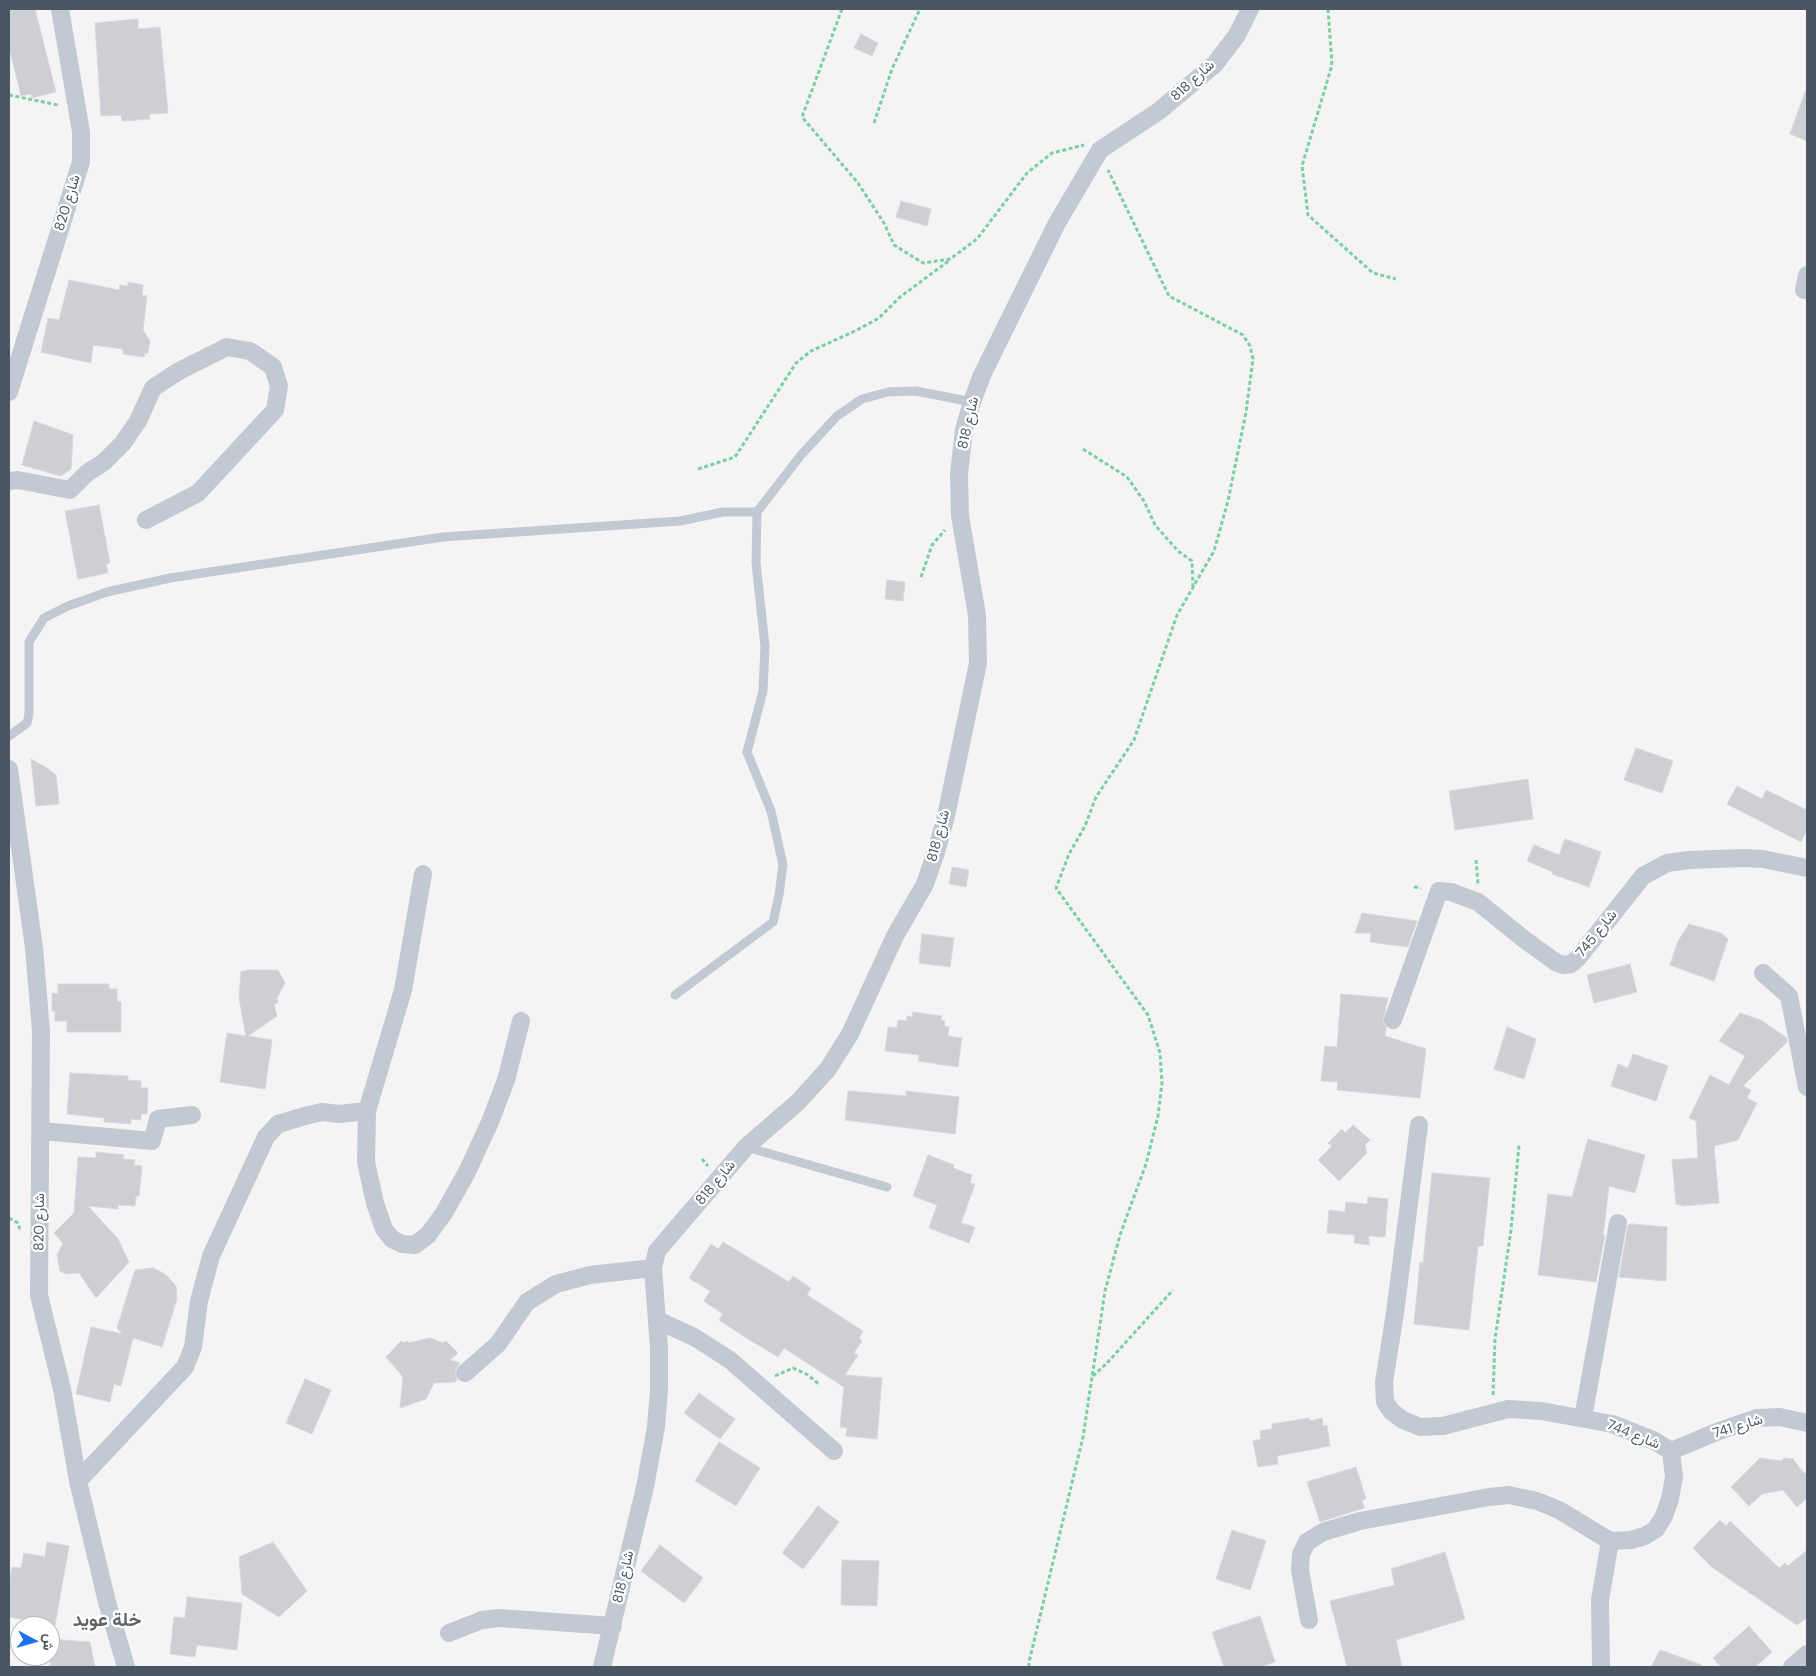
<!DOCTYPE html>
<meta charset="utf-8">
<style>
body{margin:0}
#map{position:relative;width:1816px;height:1676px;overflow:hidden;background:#f5f3f3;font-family:"DM Sans",Vazirmatn,sans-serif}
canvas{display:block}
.frame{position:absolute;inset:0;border:10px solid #4a5661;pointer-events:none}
.north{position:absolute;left:10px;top:1616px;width:50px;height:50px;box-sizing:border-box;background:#fff;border:1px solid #b7bbc0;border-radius:50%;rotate:96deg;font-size:14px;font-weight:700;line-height:20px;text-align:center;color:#4a5661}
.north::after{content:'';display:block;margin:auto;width:18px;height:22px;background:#1a73e8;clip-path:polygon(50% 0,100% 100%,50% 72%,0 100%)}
</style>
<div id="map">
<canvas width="1816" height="1676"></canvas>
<div class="frame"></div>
<div class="north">ش</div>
</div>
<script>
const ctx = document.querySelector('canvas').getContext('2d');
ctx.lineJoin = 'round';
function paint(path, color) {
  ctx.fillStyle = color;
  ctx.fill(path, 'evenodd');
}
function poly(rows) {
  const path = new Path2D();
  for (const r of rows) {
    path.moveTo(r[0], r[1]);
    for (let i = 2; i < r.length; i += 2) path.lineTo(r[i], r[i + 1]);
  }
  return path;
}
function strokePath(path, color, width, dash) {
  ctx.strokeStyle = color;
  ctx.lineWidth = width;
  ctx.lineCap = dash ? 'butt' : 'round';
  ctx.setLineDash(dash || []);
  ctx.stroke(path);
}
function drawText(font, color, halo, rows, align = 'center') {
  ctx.font = font + ' "DM Sans",Vazirmatn,sans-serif';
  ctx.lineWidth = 4.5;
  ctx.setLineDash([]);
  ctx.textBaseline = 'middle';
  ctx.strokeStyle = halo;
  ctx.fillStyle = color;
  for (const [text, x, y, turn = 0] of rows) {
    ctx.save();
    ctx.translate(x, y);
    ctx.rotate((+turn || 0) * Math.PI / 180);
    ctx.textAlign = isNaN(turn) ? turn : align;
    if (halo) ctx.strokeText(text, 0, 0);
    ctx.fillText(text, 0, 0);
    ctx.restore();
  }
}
const building = poly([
 [18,9,35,9,56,92,32,98,31,94,21,96,9,47,9,11,18,9],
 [138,19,138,29,160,27,168,113,149,114,150,119,122,121,121,115,101,116,95,23,138,19],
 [861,34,878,43,872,56,854,48,861,34],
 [1805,92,1807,93,1807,141,1790,134,1805,92],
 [901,201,931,209,927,226,896,217,901,201],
 [69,280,119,290,120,285,128,286,128,282,143,285,142,295,147,296,143,330,150,341,148,353,145,353,144,357,123,354,123,349,93,345,91,363,41,352,48,318,59,320,69,280],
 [34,421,73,435,71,469,61,476,22,465,34,421],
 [99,505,110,563,106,564,108,573,78,579,65,511,99,505],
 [887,580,905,582,903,601,885,599,887,580],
 [1636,748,1673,761,1662,793,1624,780,1636,748],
 [31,759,47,768,56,775,59,804,36,806,31,759],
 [1528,779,1533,819,1455,830,1449,791,1528,779],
 [1737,786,1762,799,1766,790,1807,810,1807,830,1801,842,1727,804,1737,786],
 [1565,839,1601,852,1589,887,1552,874,1553,872,1527,861,1534,845,1559,855,1565,839],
 [952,867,969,870,966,887,949,884,952,867],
 [1362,913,1417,921,1408,947,1370,942,1371,933,1355,933,1362,913],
 [1689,924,1721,933,1728,939,1714,981,1670,965,1678,941,1689,924],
 [922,934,954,938,950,967,919,963,922,934],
 [1630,964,1637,992,1594,1003,1587,975,1630,964],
 [248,970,278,970,285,983,277,998,278,1003,274,1004,277,1016,248,1036,272,1040,265,1089,220,1082,227,1033,246,1036,239,998,241,972,248,970],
 [58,984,109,984,109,989,117,989,117,1001,121,1002,121,1032,67,1032,67,1021,55,1021,55,1011,52,1011,52,993,58,994,58,984],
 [1341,994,1388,998,1383,1021,1386,1027,1385,1036,1426,1049,1420,1098,1337,1090,1338,1082,1321,1081,1325,1046,1337,1047,1341,994],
 [913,1012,942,1016,941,1020,945,1021,944,1026,949,1027,948,1036,962,1038,958,1067,918,1061,919,1055,885,1051,888,1027,897,1028,898,1020,906,1021,907,1016,912,1017,913,1012],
 [1740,1013,1761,1020,1787,1038,1787,1042,1743,1086,1751,1090,1747,1098,1757,1103,1738,1140,1714,1146,1719,1203,1683,1206,1676,1204,1672,1160,1698,1158,1696,1121,1689,1118,1710,1075,1729,1085,1745,1056,1719,1041,1740,1013],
 [1507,1027,1536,1039,1524,1079,1494,1069,1507,1027],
 [1633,1054,1668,1066,1656,1101,1611,1086,1618,1064,1628,1068,1633,1054],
 [70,1073,128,1076,128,1080,141,1081,141,1088,148,1088,147,1114,141,1114,141,1120,131,1119,131,1124,104,1122,104,1118,67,1114,70,1073],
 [848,1091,906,1096,906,1091,959,1097,955,1134,845,1120,848,1091],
 [1353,1125,1370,1140,1365,1145,1367,1153,1339,1181,1318,1160,1332,1146,1328,1143,1342,1129,1345,1133,1353,1125],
 [1588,1139,1645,1155,1635,1193,1609,1186,1603,1236,1605,1235,1596,1282,1538,1275,1548,1194,1572,1197,1588,1139],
 [96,1152,124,1155,123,1159,135,1160,134,1165,142,1166,139,1196,136,1196,135,1206,118,1205,118,1209,88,1206,118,1239,129,1262,96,1298,79,1273,66,1274,60,1271,57,1255,63,1243,54,1233,74,1213,78,1157,96,1158,96,1152],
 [928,1155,954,1165,953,1168,972,1175,970,1183,975,1184,961,1223,975,1227,969,1243,929,1228,937,1205,913,1196,928,1155],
 [1432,1173,1490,1178,1483,1246,1478,1246,1469,1330,1414,1324,1420,1262,1423,1263,1432,1173],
 [1368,1197,1388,1199,1385,1237,1369,1236,1369,1245,1354,1243,1355,1235,1327,1233,1329,1210,1345,1212,1346,1202,1367,1204,1368,1197],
 [1632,1224,1667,1227,1666,1281,1619,1277,1628,1225,1632,1224],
 [723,1242,789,1282,793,1276,811,1288,807,1295,863,1331,859,1338,862,1341,854,1353,858,1355,845,1375,882,1378,877,1439,846,1436,847,1428,840,1427,844,1387,784,1348,778,1357,748,1339,719,1320,723,1314,704,1301,710,1291,689,1278,711,1244,718,1249,723,1242],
 [153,1268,165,1274,176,1286,177,1299,162,1347,133,1338,121,1386,114,1384,110,1402,76,1394,91,1327,122,1334,117,1328,135,1270,153,1268],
 [430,1338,443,1343,446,1341,458,1353,450,1360,460,1363,455,1370,457,1380,455,1382,434,1383,426,1399,400,1408,403,1377,386,1357,401,1341,404,1343,407,1341,409,1343,430,1338],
 [305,1379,331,1390,312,1434,286,1423,305,1379],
 [699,1393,735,1419,720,1439,684,1413,699,1393],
 [1309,1418,1310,1421,1322,1418,1323,1426,1327,1425,1330,1446,1277,1456,1278,1464,1258,1467,1253,1441,1261,1439,1260,1431,1272,1429,1272,1424,1309,1418],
 [719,1442,760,1468,736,1506,695,1481,719,1442],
 [1760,1458,1781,1461,1784,1458,1793,1459,1803,1472,1807,1474,1807,1498,1797,1507,1783,1490,1762,1494,1749,1506,1731,1487,1760,1458],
 [1356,1467,1366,1499,1362,1500,1364,1508,1320,1522,1307,1482,1356,1467],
 [818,1506,839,1522,803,1569,782,1553,818,1506],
 [1720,1520,1726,1526,1730,1521,1779,1568,1785,1563,1788,1566,1807,1550,1807,1618,1797,1625,1713,1568,1693,1548,1720,1520],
 [1232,1530,1266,1541,1250,1590,1216,1579,1232,1530],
 [47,1542,69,1546,55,1625,9,1617,9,1586,12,1567,21,1568,24,1553,45,1557,47,1542],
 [273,1542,307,1591,279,1617,242,1594,239,1557,273,1542],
 [660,1545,703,1578,684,1603,641,1571,660,1545],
 [1445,1552,1465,1619,1396,1640,1402,1667,1347,1667,1330,1601,1395,1585,1391,1569,1445,1552],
 [842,1560,879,1561,877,1606,841,1605,842,1560],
 [187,1597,242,1603,237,1650,197,1645,195,1657,170,1654,174,1617,185,1618,187,1597],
 [1260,1616,1275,1662,1260,1667,1224,1667,1212,1632,1260,1616],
 [1749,1626,1772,1652,1755,1667,1721,1667,1713,1658,1749,1626],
 [50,1639,90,1642,95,1667,50,1667,50,1639],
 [1660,1650,1702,1665,1702,1667,1651,1667,1660,1650]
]);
const path = poly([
 [842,9,802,117,858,183,884,223,894,245,923,263,950,259,977,239,1027,173,1052,153,1084,145],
 [1328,9,1332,65,1302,166,1308,215,1373,273,1396,279],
 [9,95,58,105],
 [874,123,892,69,920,9],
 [1083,449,1127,477,1144,501,1155,525,1178,551,1192,561,1193,589],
 [698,469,735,457,796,363,811,351,855,331,879,318,900,297,950,260],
 [921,577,932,545,945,530],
 [1476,860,1478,884],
 [1414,887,1421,888],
 [702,1159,708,1166],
 [9,1218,18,1223,20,1230],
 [775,1376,793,1368,808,1375,820,1385],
 [1093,1376,1107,1363,1173,1290],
 [1493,1395,1495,1339,1511,1230,1519,1145],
 [1029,1667,1029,1662,1083,1437,1105,1291,1120,1235,1146,1164,1158,1116,1162,1083,1160,1053,1148,1015,1056,888,1069,854,1085,826,1096,797,1134,740,1177,615,1214,551,1228,501,1246,412,1253,359,1250,346,1243,335,1169,296,1108,170]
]);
const service = poly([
 [9,736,27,723,29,714,29,642,44,618,68,606,107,592,170,578,443,537,680,521,723,512,757,512],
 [675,995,773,922,779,895,783,865,771,811,747,752,763,691,765,646,756,563,757,512,801,455,837,416,862,399,888,392,916,391,972,402],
 [746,1147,887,1187]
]);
const minor = poly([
 [1804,290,1807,275],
 [9,392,81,162,81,132,60,9],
 [9,481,18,480,70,490,87,473,104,462,123,443,138,421,153,388,179,371,227,347,250,351,273,367,279,386,275,410,198,493,146,520],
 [9,769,34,948,41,1031,39,1295,62,1389,78,1481,107,1602,126,1667],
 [423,874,403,990,367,1111,366,1162,375,1203,384,1229,392,1239,402,1244,415,1245,428,1235,444,1213,467,1172,490,1122,506,1080,521,1021],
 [1763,973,1789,996,1807,1087],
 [1393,1020,1439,891,1451,892,1478,902,1525,940,1557,963,1563,965,1571,964,1578,958,1643,876,1667,863,1689,860,1743,858,1763,859,1807,868],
 [42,1131,152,1141,158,1119,192,1115],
 [657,1320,694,1337,730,1360,834,1451],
 [465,1373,498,1344,527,1302,556,1284,590,1275,653,1268],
 [1583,1418,1618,1223],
 [1671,1451,1719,1431,1757,1418,1780,1417,1807,1423],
 [78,1481,185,1367,193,1347,199,1301,211,1256,266,1137,278,1124,305,1116,322,1112,339,1114,367,1111],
 [1309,1620,1300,1570,1301,1554,1307,1542,1323,1532,1360,1521,1489,1497,1509,1495,1537,1501,1559,1510,1610,1541,1631,1540,1645,1536,1656,1529,1664,1516,1670,1499,1674,1477,1671,1451,1653,1440,1612,1424,1541,1411,1508,1409,1443,1426,1420,1427,1403,1420,1392,1412,1385,1402,1384,1382,1395,1313,1419,1125],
 [449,1633,482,1620,499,1618,613,1626],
 [602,1667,645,1487,656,1427,659,1390,659,1348,653,1268,657,1251,746,1147,798,1102,828,1069,850,1034,895,936,925,884,936,852,946,816,978,663,977,615,960,516,959,474,964,430,972,402,982,375,1057,223,1100,150,1159,111,1215,64,1237,35,1250,9],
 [1601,1667,1600,1600,1610,1541],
 [1792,1667,1807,1654]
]);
const streetNames = [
 ["شارع 818",1193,81,-42],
 ["شارع 820",68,203,-73],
 ["شارع 818",969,423,-77],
 ["شارع 818",939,836,-75],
 ["شارع 745",1597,934,-51],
 ["شارع 818",716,1183,-50],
 ["شارع 820",40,1222,-89],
 ["شارع 741",1738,1427,-17],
 ["شارع 744",1633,1435,22],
 ["شارع 818",624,1577,-77]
];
const districtNames = [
 ["خلة عويد",107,1621]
];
paint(building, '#cdcfd5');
strokePath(building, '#d7d9de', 1);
strokePath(path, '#7ad0a6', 3, [4, 2.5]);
strokePath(service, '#c1cad2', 9);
strokePath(minor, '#c1cad2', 18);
drawText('14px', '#4a5661', '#fff', streetNames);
drawText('bold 19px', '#5f6368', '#fff', districtNames);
</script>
